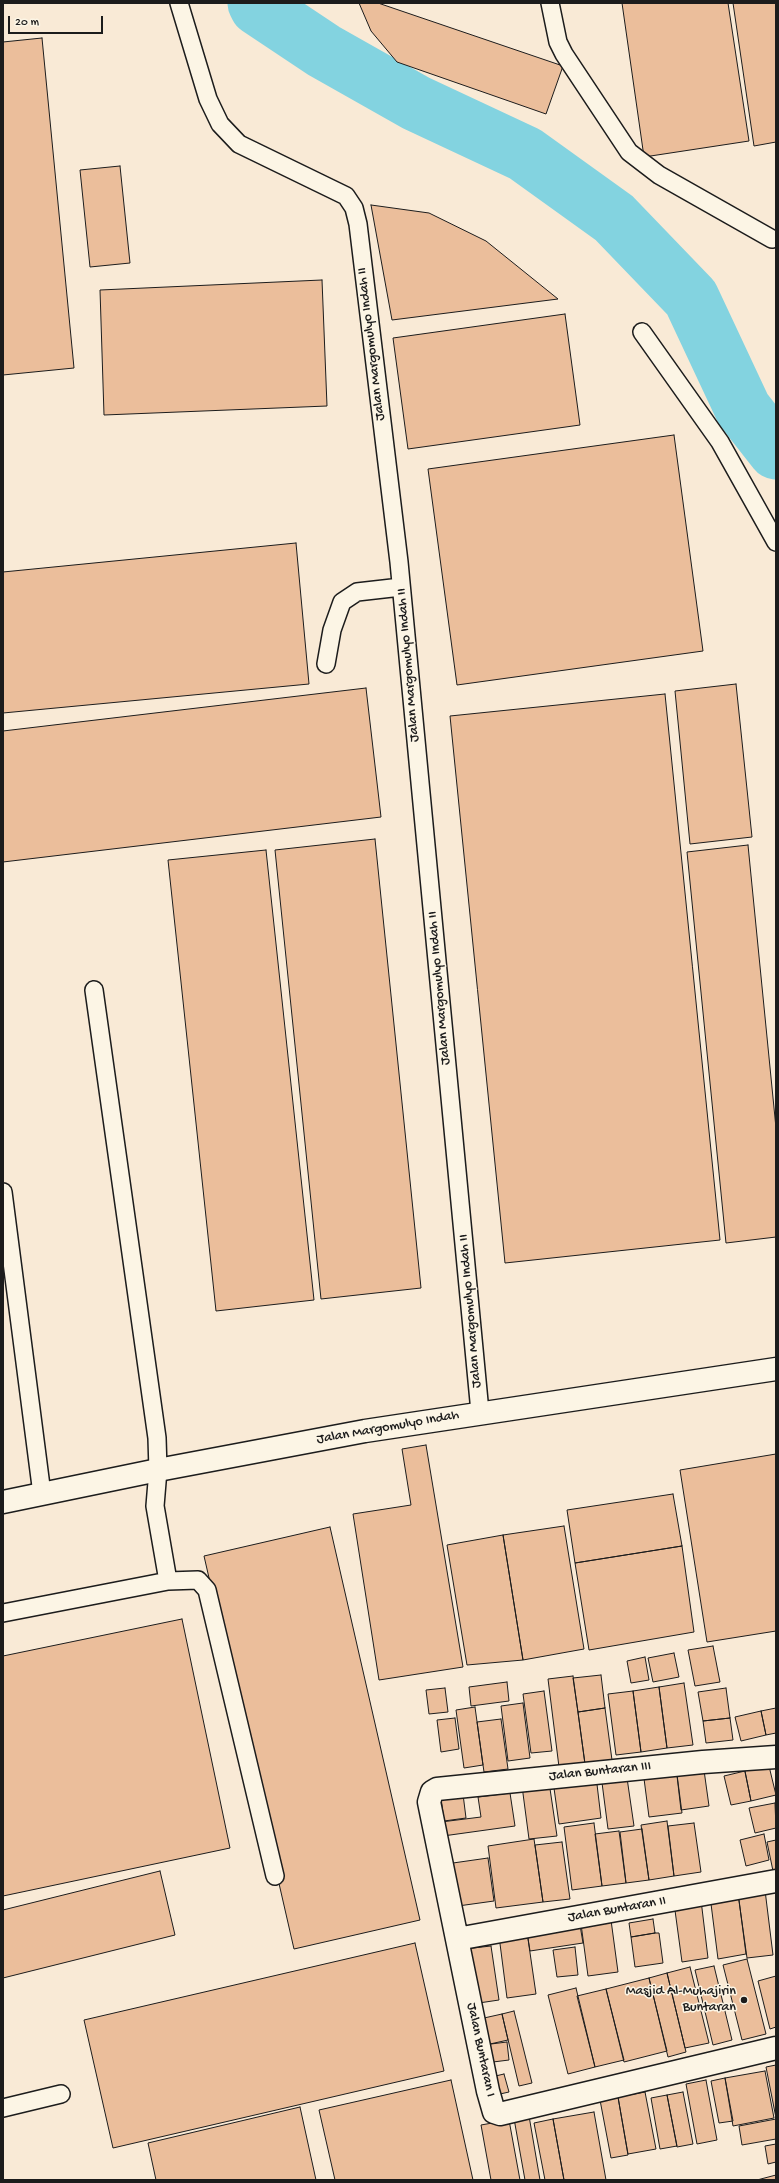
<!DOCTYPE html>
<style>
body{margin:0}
#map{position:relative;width:779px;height:2183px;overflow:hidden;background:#f9ead6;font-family:"Gochi Hand",sans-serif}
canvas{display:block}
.frame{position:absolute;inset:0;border:4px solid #1c1c1c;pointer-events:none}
.scale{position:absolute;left:8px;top:16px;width:95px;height:18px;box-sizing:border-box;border:2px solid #1c1c1c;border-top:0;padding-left:5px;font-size:12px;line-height:14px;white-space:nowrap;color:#1c1c1c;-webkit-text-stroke:3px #fcf5e5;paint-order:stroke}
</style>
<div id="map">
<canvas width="779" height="2183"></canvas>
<div class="frame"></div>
<div class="scale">20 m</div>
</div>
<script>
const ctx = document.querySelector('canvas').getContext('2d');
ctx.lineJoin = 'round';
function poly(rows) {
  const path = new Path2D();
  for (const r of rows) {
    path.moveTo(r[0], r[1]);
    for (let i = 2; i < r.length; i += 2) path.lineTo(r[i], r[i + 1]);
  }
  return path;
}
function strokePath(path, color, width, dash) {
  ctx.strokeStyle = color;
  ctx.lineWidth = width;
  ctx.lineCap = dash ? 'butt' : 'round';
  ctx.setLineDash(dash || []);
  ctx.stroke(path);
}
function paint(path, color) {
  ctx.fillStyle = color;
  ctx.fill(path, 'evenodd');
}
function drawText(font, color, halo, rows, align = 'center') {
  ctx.font = font + ' "Gochi Hand",sans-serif';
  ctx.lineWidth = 3;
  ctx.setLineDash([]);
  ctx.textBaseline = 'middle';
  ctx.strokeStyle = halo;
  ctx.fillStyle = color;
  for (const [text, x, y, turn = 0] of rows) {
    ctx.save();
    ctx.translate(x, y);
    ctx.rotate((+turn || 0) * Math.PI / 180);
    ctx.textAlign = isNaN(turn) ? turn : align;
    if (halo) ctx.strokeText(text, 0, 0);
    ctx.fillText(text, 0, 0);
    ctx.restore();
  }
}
const river = poly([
 [256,3,258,7,324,51,416,103,525,154,614,218,691,298,743,409,776,451]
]);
const building = poly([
 [359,3,378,3,563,66,546,114,397,62,371,31,359,3],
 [622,3,728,3,749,141,644,157,622,3],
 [733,3,776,3,776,142,754,146,733,3],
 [42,38,74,368,3,375,3,42,42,38],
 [120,166,130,263,90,267,80,170,120,166],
 [371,205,429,213,486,241,558,299,392,320,371,205],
 [322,280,327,406,104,415,100,290,322,280],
 [565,314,580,425,408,449,393,338,565,314],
 [674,435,703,651,457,685,428,469,674,435],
 [296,543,309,684,3,713,3,572,296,543],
 [736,684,752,837,690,844,675,691,736,684],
 [366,688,381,817,3,862,3,731,366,688],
 [665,694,720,1240,505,1263,450,716,665,694],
 [375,839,421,1288,321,1299,275,850,375,839],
 [748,845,776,1128,776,1237,726,1243,687,852,748,845],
 [266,850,314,1300,216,1311,168,860,266,850],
 [426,1445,463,1667,379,1680,353,1514,411,1505,402,1449,426,1445],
 [776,1454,776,1631,707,1642,680,1470,776,1454],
 [673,1494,682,1546,575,1563,567,1510,673,1494],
 [564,1526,584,1649,523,1660,503,1535,564,1526],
 [330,1527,420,1920,294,1949,204,1556,330,1527],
 [503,1535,523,1660,467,1665,447,1545,503,1535],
 [682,1546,694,1632,589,1650,575,1563,682,1546],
 [182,1619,230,1848,3,1896,3,1656,182,1619],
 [713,1646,720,1682,695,1686,688,1650,713,1646],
 [674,1653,679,1677,653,1682,648,1658,674,1653],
 [645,1657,649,1680,631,1683,627,1661,645,1657],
 [601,1675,605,1708,578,1712,573,1678,601,1675],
 [573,1676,585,1764,559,1767,548,1679,573,1676],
 [507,1682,509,1701,471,1706,469,1687,507,1682],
 [684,1683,693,1745,667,1748,659,1687,684,1683],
 [659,1687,667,1748,641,1752,633,1691,659,1687],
 [445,1688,448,1712,429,1714,426,1690,445,1688],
 [726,1688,730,1718,703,1721,698,1692,726,1688],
 [544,1691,552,1751,531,1753,523,1694,544,1691],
 [633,1691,641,1752,616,1755,608,1694,633,1691],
 [523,1703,530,1758,508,1761,501,1706,523,1703],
 [475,1707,483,1765,464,1768,456,1710,475,1707],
 [605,1708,612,1760,585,1764,578,1712,605,1708],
 [776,1708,776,1733,766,1735,761,1711,776,1708],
 [761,1711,766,1735,741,1741,735,1717,761,1711],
 [455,1718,459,1749,441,1752,437,1720,455,1718],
 [730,1718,733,1740,706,1743,703,1721,730,1718],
 [501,1719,508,1769,484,1772,477,1722,501,1719],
 [768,1762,776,1795,751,1801,744,1767,768,1762],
 [703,1763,709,1806,681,1810,676,1767,703,1763],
 [676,1767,682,1813,649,1817,643,1771,676,1767],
 [626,1771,634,1826,608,1829,601,1775,626,1771],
 [745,1771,751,1801,731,1805,724,1776,745,1771],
 [596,1776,601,1818,559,1824,553,1781,596,1776],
 [549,1782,557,1836,529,1839,522,1786,549,1782],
 [510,1793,515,1826,443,1836,441,1822,481,1817,478,1797,510,1793],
 [463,1794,466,1818,444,1821,441,1798,463,1794],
 [775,1803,776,1828,755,1833,749,1808,775,1803],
 [667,1821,674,1876,649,1880,641,1825,667,1821],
 [594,1823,602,1886,572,1890,564,1827,594,1823],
 [694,1823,701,1872,674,1876,668,1826,694,1823],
 [642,1829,649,1880,626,1883,620,1832,642,1829],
 [619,1831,626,1883,602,1886,595,1834,619,1831],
 [764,1834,769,1860,746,1866,740,1840,764,1834],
 [534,1839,543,1902,496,1908,488,1846,534,1839],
 [776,1840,776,1870,773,1871,767,1842,776,1840],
 [562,1842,570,1899,543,1902,535,1845,562,1842],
 [488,1858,494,1901,458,1906,453,1863,488,1858],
 [160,1871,175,1935,3,1978,3,1910,160,1871],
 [765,1890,773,1955,747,1958,738,1894,765,1890],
 [738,1892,746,1954,718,1959,710,1896,738,1892],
 [701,1900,708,1958,682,1962,674,1903,701,1900],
 [653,1919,655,1933,631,1937,629,1923,653,1919],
 [611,1920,618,1972,588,1976,581,1924,611,1920],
 [580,1925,583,1943,530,1951,527,1932,580,1925],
 [527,1932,536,1994,507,1998,499,1936,527,1932],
 [655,1933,659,1933,663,1963,635,1967,631,1937,655,1933],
 [415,1943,444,2071,113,2148,84,2020,415,1943],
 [491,1946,499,2000,472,2004,464,1949,491,1946],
 [575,1947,578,1975,557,1977,553,1950,575,1947],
 [747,1959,766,2034,742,2040,723,1965,747,1959],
 [714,1966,732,2040,713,2045,695,1970,714,1966],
 [690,1967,709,2043,685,2048,667,1973,690,1967],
 [667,1973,686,2052,668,2057,649,1978,667,1973],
 [776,1976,776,2027,770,2029,758,1981,776,1976],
 [649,1978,667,2051,624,2062,606,1989,649,1978],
 [576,1988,595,2067,568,2074,548,1995,576,1988],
 [606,1989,624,2060,595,2067,577,1996,606,1989],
 [514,2011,532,2083,519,2086,502,2014,514,2011],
 [502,2014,508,2040,490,2044,484,2018,502,2014],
 [507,2042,509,2060,485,2063,483,2045,507,2042],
 [776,2065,776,2118,766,2067,776,2065],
 [765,2071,774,2118,733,2126,725,2078,765,2071],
 [504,2074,509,2092,491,2096,487,2078,504,2074],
 [725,2078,733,2121,719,2123,711,2081,725,2078],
 [451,2080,473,2180,335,2180,319,2110,451,2080],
 [706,2080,717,2140,697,2144,686,2084,706,2080],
 [645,2092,656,2149,628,2154,618,2097,645,2092],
 [683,2092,693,2144,677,2147,667,2095,683,2092],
 [667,2095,677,2146,660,2149,651,2098,667,2095],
 [618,2097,628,2155,611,2158,600,2100,618,2097],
 [300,2107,316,2180,156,2180,148,2143,300,2107],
 [528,2110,540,2180,525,2180,513,2113,528,2110],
 [594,2112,606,2180,564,2180,553,2119,594,2112],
 [553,2119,564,2180,545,2180,534,2123,553,2119],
 [776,2119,776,2139,742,2145,739,2126,776,2119],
 [509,2120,520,2180,491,2180,481,2125,509,2120],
 [776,2144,776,2162,768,2164,765,2146,776,2144],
 [776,2175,776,2180,757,2180,776,2175]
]);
const lane = poly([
 [179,3,208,99,220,124,239,144,346,196,354,208,358,224,399,562,480,1412],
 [550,3,558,42,564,54,629,152,659,175,772,239],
 [642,332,720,442,776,542],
 [326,664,332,630,342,602,357,592,401,587],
 [94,990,157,1438,158,1470,155,1506,168,1581],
 [3,1192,42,1494],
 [3,1613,168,1581,198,1580,207,1590,275,1876],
 [3,2108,61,2094]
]);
const street = poly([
 [3,1502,158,1470,365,1431,776,1369],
 [776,1757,703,1762,437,1789,432,1792,429,1802,488,2091,494,2112,500,2114,776,2048],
 [457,1939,776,1881]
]);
const markers = [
 [744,2000,4,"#1c1c1c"]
];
const streetNames = [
 ["Jalan Margomulyo Indah II",372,344,-97],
 ["Jalan Margomulyo Indah II",409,665,-95],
 ["Jalan Margomulyo Indah II",440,988,-95],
 ["Jalan Margomulyo Indah II",471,1311,-95],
 ["Jalan Margomulyo Indah",388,1428,-10],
 ["Jalan Buntaran III",600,1772,-6],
 ["Jalan Buntaran II",617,1910,-10],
 ["Jalan Buntaran I",480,2050,78]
];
const poiNames = [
 ["Masjid Al-Muhajirin",736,1992],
 ["Buntaran",736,2008]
];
strokePath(river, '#83d3e0', 57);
paint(building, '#ebbe9b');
strokePath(building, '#1c1c1c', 1);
strokePath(lane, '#1c1c1c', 20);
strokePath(street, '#1c1c1c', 25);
strokePath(lane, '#fcf5e5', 17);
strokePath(street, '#fcf5e5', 22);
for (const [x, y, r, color] of markers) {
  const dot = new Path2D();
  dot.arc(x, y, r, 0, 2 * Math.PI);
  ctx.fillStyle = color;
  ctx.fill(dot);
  strokePath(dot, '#fcf5e5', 1.5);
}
drawText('14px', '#1c1c1c', '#fcf5e5', streetNames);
drawText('14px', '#1c1c1c', '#fcf5e5', poiNames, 'right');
</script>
